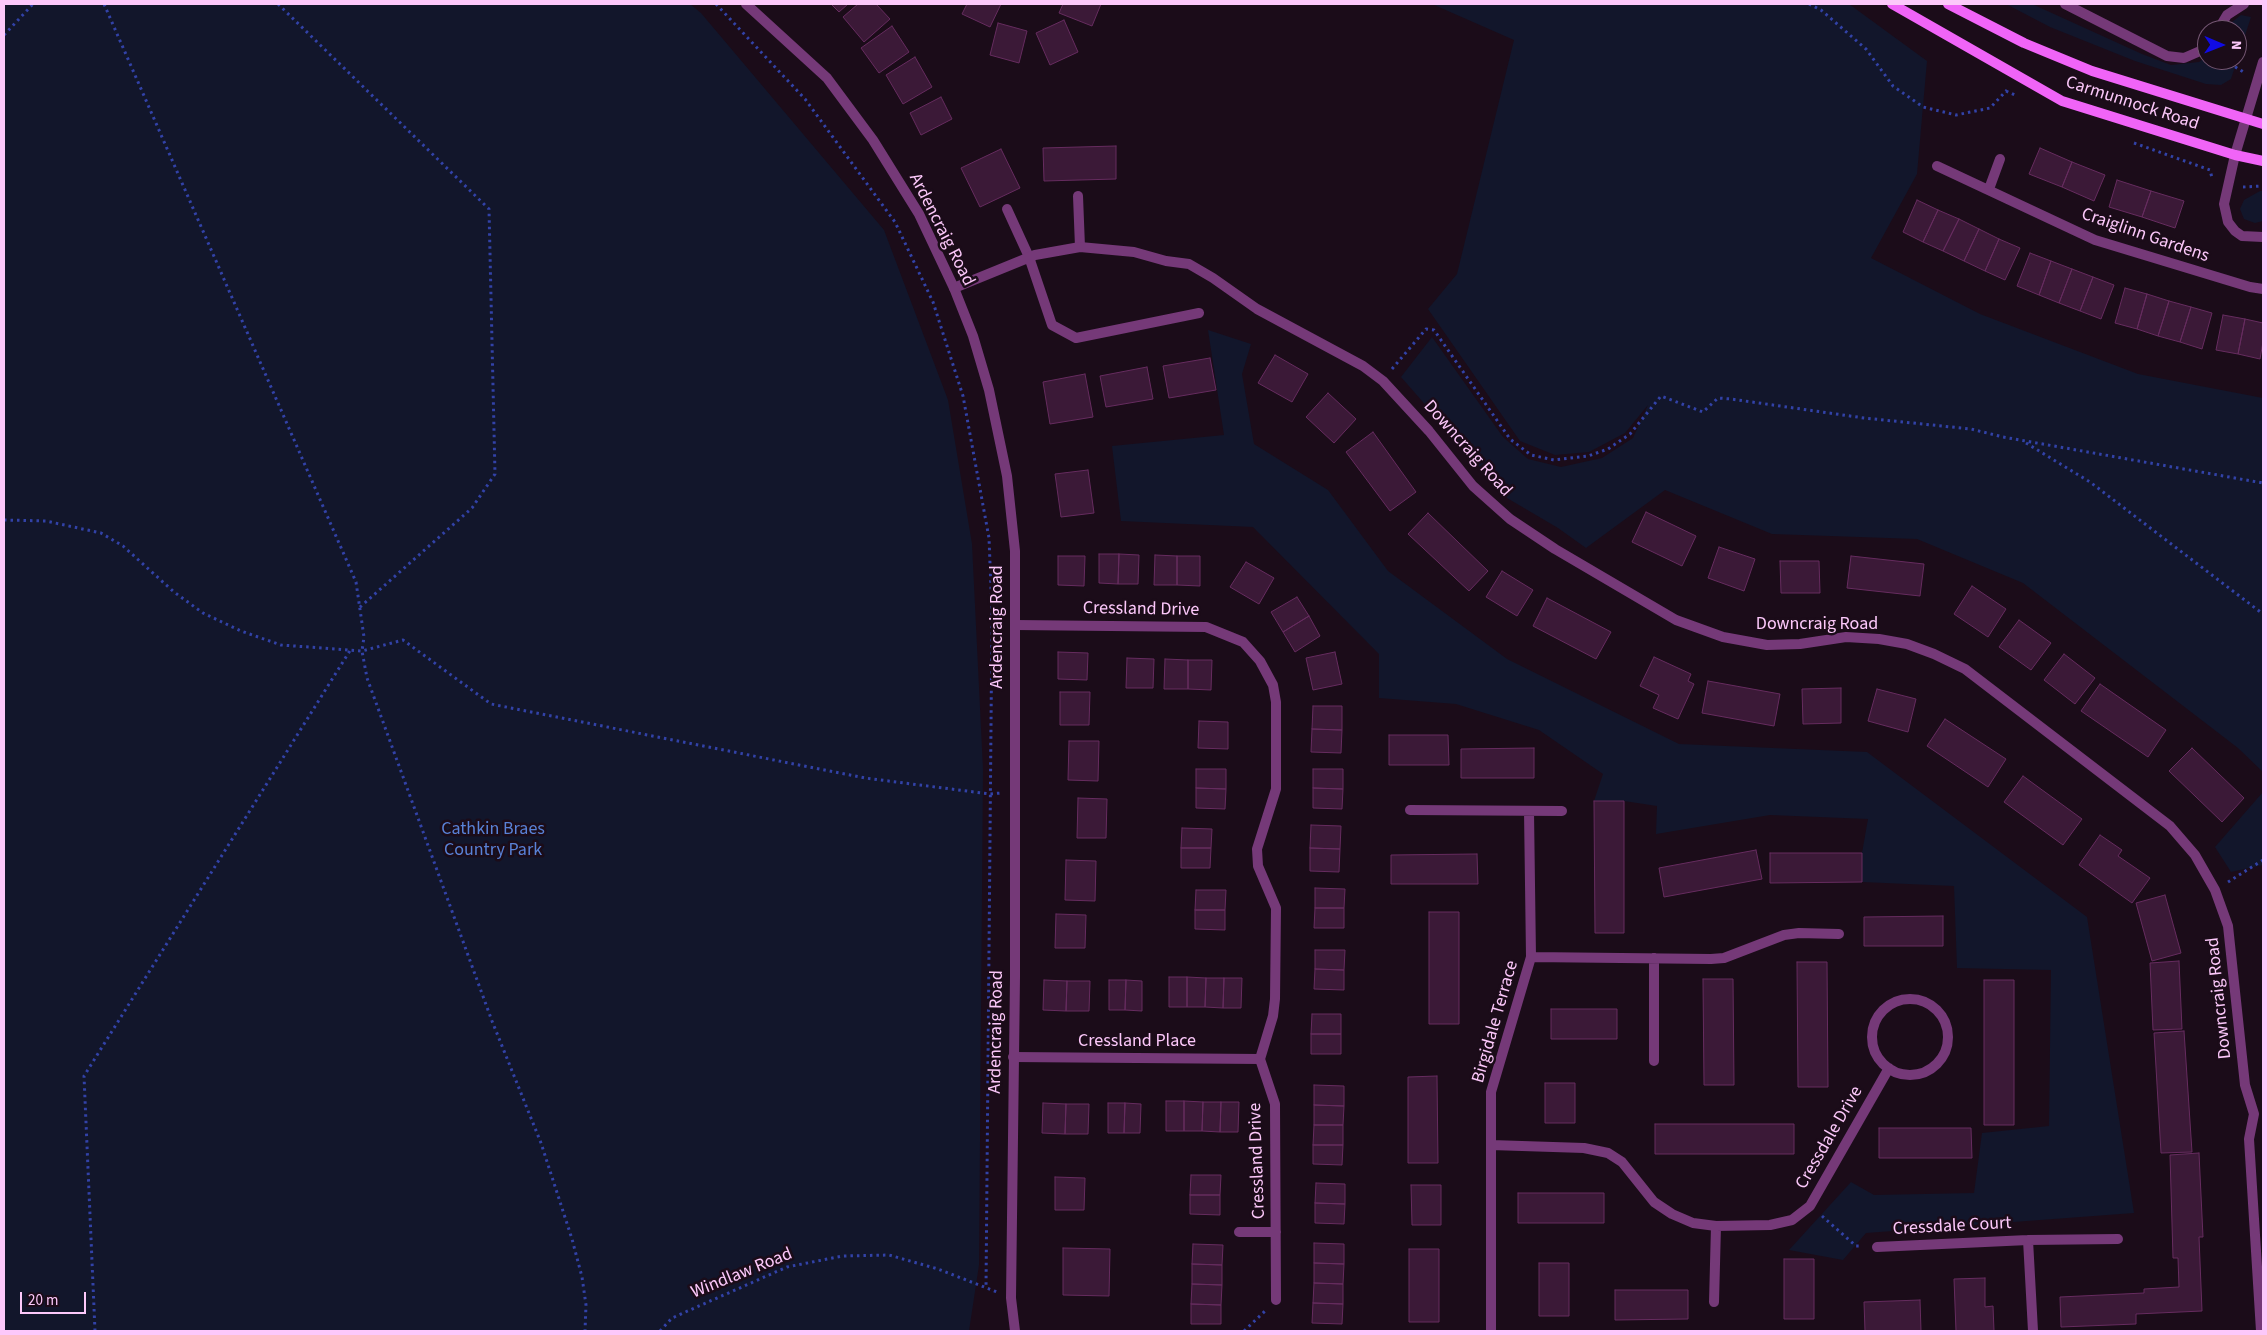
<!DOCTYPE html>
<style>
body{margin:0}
#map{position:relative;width:2267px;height:1335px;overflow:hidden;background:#1b0c19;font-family:"Source Sans 3",sans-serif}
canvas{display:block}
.frame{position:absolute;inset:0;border:5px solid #fcc8fa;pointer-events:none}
.north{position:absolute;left:2197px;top:20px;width:50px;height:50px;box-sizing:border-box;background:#1b0c19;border:1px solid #755773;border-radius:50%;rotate:91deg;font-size:14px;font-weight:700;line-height:20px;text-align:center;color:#fcc8fa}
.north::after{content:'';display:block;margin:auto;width:18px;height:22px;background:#100be5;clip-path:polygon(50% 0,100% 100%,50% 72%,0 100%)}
.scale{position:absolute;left:20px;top:1292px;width:66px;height:22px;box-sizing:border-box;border:2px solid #fcc8fa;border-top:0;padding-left:6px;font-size:15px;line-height:18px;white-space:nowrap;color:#fcc8fa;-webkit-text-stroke:4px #1b0c19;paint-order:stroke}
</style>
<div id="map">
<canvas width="2267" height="1335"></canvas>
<div class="frame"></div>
<div class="north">N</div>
<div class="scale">20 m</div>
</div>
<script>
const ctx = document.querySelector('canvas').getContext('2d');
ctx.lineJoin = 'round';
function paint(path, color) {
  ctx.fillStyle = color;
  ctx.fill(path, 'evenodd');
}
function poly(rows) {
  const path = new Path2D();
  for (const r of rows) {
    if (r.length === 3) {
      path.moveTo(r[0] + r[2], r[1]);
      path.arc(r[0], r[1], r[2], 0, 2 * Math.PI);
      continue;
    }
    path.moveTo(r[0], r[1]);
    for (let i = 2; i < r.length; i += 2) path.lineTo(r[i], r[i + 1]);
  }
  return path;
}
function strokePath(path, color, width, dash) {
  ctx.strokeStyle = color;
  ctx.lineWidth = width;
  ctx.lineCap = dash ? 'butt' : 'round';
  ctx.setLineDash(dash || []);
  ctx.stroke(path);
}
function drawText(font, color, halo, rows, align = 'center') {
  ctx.font = font + ' "Source Sans 3",sans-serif';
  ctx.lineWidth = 5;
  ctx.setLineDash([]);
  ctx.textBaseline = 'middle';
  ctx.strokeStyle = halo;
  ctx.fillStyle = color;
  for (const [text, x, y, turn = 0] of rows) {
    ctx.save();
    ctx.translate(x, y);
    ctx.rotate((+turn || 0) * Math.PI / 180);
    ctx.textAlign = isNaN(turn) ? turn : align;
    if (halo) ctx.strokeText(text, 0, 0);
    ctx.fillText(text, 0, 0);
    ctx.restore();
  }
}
const green = poly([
 [4,4,690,4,701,13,884,230,948,400,972,544,983,769,979,1265,969,1331,4,1331],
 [1432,4,1849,4,1927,61,1917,174,1871,258,1980,314,2138,374,2263,398,2263,772,2238,748,2023,583,1917,539,1772,534,1665,490,1586,548,1558,528,1507,498,1401,377,1432,337,1503,437,1528,459,1561,467,1602,458,1633,438,1648,405,1625,433,1589,452,1555,455,1520,441,1428,309,1457,274,1514,40],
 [2006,4,2032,4,2142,54,2171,65,2199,62,2207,56,2207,60,2237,60,2237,30,2228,30,2232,22,2241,15,2251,17,2231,79,2221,85,2206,84,2135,61,2050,27],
 [2260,191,2263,191,2263,221,2255,223,2244,219,2240,209,2244,200],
 [1208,330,1251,344,1242,374,1254,444,1328,490,1388,571,1507,659,1679,744,1867,752,2087,917,2134,1213,1866,1233,1843,1260,1789,1250,1851,1182,1874,1195,1974,1193,1982,1133,2049,1126,2051,970,1957,968,1954,886,1862,882,1862,853,1868,819,1770,815,1656,834,1657,806,1624,801,1594,801,1603,774,1539,730,1456,704,1379,698,1379,654,1253,527,1121,521,1112,446,1224,435],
 [2263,792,2263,865,2231,872,2215,847]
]);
const building = poly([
 [831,4,848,4,839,12,831,4],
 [858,4,876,4,890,19,864,42,843,17,858,4],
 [967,4,1001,4,990,27,962,14,967,4],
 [1063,4,1101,4,1092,26,1059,13,1063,4],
 [1064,20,1078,52,1050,65,1036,33,1064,20],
 [998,23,1027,31,1019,63,990,55,998,23],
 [892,26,909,52,879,73,861,48,892,26],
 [915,57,932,87,903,104,886,75,915,57],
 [941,97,952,119,921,135,910,113,941,97],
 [1116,146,1116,179,1044,181,1043,148,1116,146],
 [2040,148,2072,162,2062,187,2029,174,2040,148],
 [1001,149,1020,188,980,207,961,168,1001,149],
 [2072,162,2105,175,2094,201,2062,187,2072,162],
 [2117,180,2151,191,2142,217,2109,207,2117,180],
 [2151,191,2184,201,2175,228,2142,217,2151,191],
 [1917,200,1938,210,1923,242,1903,232,1917,200],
 [1938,210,1959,219,1943,251,1923,242,1938,210],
 [1959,219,1979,229,1964,261,1943,251,1959,219],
 [1979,229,1999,239,1985,271,1964,261,1979,229],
 [1999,239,2020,248,2005,280,1985,271,1999,239],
 [2030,253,2051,261,2039,295,2017,286,2030,253],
 [2051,261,2072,269,2059,303,2039,295,2051,261],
 [2072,269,2093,277,2080,311,2059,303,2072,269],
 [2093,277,2114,285,2101,319,2080,311,2093,277],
 [2125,288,2147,294,2137,329,2115,323,2125,288],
 [2147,294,2169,301,2158,336,2137,329,2147,294],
 [2169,301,2191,307,2180,342,2158,336,2169,301],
 [2191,307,2212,313,2202,349,2180,342,2191,307],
 [2223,315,2245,319,2238,354,2216,350,2223,315],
 [2245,319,2263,323,2263,342,2260,359,2238,354,2245,319],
 [1275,355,1308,374,1292,402,1258,383,1275,355],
 [1210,358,1216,390,1169,398,1163,366,1210,358],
 [1147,367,1153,399,1106,407,1100,376,1147,367],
 [1085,374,1093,417,1050,424,1043,382,1085,374],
 [1328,393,1356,419,1334,443,1306,417,1328,393],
 [1373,432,1416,492,1390,511,1346,452,1373,432],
 [1088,470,1094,513,1061,517,1055,474,1088,470],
 [1646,512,1696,536,1682,566,1632,542,1646,512],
 [1428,513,1488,571,1469,591,1408,534,1428,513],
 [1719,547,1755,559,1744,591,1708,578,1719,547],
 [1099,554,1119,554,1118,584,1099,583,1099,554],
 [1119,554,1139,555,1138,584,1118,584,1119,554],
 [1155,555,1177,556,1177,585,1154,585,1155,555],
 [1058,556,1085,556,1084,586,1058,585,1058,556],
 [1177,556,1200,556,1200,586,1177,585,1177,556],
 [1851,556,1924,564,1920,596,1847,588,1851,556],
 [1780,561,1819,561,1820,593,1781,593,1780,561],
 [1246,562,1274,578,1259,604,1230,587,1246,562],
 [1502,571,1533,590,1517,616,1486,597,1502,571],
 [1972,586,2006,609,1988,637,1954,614,1972,586],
 [1297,597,1309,616,1283,632,1271,612,1297,597],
 [1547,598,1611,632,1596,659,1533,626,1547,598],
 [1309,616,1320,636,1295,652,1283,632,1309,616],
 [2019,620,2051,643,2031,670,1999,647,2019,620],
 [1058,652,1088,653,1087,680,1058,679,1058,652],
 [1335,652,1342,684,1313,690,1306,658,1335,652],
 [2064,654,2095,678,2075,704,2044,680,2064,654],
 [1654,657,1691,674,1688,681,1694,684,1678,719,1653,708,1659,695,1640,686,1654,657],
 [1127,658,1154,659,1153,688,1126,688,1127,658],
 [1165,659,1188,660,1188,689,1164,689,1165,659],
 [1188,660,1212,660,1211,690,1188,689,1188,660],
 [1708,681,1780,694,1774,726,1702,713,1708,681],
 [2100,684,2166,730,2148,757,2081,711,2100,684],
 [1841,688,1841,723,1803,724,1802,689,1841,688],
 [1877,689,1916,699,1908,732,1868,721,1877,689],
 [1060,692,1090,692,1089,725,1060,725,1060,692],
 [1313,706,1342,706,1342,730,1312,729,1313,706],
 [1945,719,2006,759,1988,787,1927,746,1945,719],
 [1199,721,1228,722,1228,749,1198,748,1199,721],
 [1312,729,1342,730,1341,753,1311,752,1312,729],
 [1389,735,1448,735,1449,765,1389,765,1389,735],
 [1069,741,1099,741,1098,781,1068,780,1069,741],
 [1534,748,1534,778,1461,778,1461,749,1534,748],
 [2192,748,2244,798,2222,822,2169,771,2192,748],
 [1196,769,1226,769,1226,789,1196,788,1196,769],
 [1313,769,1343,769,1343,789,1313,788,1313,769],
 [2023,776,2082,819,2063,845,2004,802,2023,776],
 [1196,788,1226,789,1225,809,1196,808,1196,788],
 [1313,788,1343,789,1342,809,1313,808,1313,788],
 [1078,798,1107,799,1106,838,1077,838,1078,798],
 [1594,801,1624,801,1624,933,1595,933,1594,801],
 [1311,825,1341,826,1340,849,1310,848,1311,825],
 [1182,828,1212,829,1211,848,1181,848,1182,828],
 [2100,835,2122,850,2118,856,2150,878,2132,903,2079,865,2100,835],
 [1181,848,1211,848,1210,868,1181,868,1181,848],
 [1310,848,1340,849,1339,872,1310,871,1310,848],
 [1756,850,1762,879,1664,897,1659,868,1756,850],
 [1770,853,1862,853,1862,882,1770,883,1770,853],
 [1477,854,1478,884,1391,884,1391,855,1477,854],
 [1066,860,1096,861,1095,901,1065,900,1066,860],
 [1315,888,1345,889,1344,908,1315,908,1315,888],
 [1196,890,1226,890,1225,910,1195,910,1196,890],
 [2165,895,2181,953,2152,961,2136,903,2165,895],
 [1315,908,1344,908,1344,928,1314,928,1315,908],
 [1195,910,1225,910,1225,930,1195,929,1195,910],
 [1429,912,1459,912,1459,1024,1429,1024,1429,912],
 [1056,914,1086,915,1085,948,1055,948,1056,914],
 [1943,916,1943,946,1864,946,1864,917,1943,916],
 [1315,950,1345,950,1344,970,1315,969,1315,950],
 [2179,961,2182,1029,2153,1030,2150,963,2179,961],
 [1797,962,1827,962,1828,1087,1798,1087,1797,962],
 [1315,969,1344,970,1344,990,1314,989,1315,969],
 [1169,977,1187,977,1187,1007,1169,1007,1169,977],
 [1187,977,1206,978,1205,1007,1187,1007,1187,977],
 [1206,978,1224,978,1223,1008,1205,1007,1206,978],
 [1224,978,1242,978,1241,1008,1223,1008,1224,978],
 [1703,979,1733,979,1734,1085,1704,1085,1703,979],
 [1044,980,1067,981,1066,1011,1043,1010,1044,980],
 [1109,980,1126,980,1125,1010,1109,1010,1109,980],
 [1126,980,1142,981,1142,1011,1125,1010,1126,980],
 [1984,980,2014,980,2014,1125,1984,1125,1984,980],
 [1067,981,1090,981,1089,1011,1066,1011,1067,981],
 [1551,1009,1617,1009,1617,1039,1551,1039,1551,1009],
 [1312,1014,1341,1014,1341,1034,1311,1034,1312,1014],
 [2184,1031,2192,1152,2161,1153,2154,1033,2184,1031],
 [1311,1034,1341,1034,1341,1054,1311,1054,1311,1034],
 [1437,1076,1438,1163,1408,1163,1408,1077,1437,1076],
 [1545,1083,1575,1083,1575,1123,1545,1123,1545,1083],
 [1314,1085,1344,1086,1344,1106,1314,1105,1314,1085],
 [1166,1101,1184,1101,1184,1131,1166,1131,1166,1101],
 [1184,1101,1203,1102,1202,1131,1184,1131,1184,1101],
 [1203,1102,1221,1102,1220,1132,1202,1131,1203,1102],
 [1221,1102,1239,1102,1238,1132,1220,1132,1221,1102],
 [1043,1103,1066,1104,1065,1134,1042,1133,1043,1103],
 [1108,1103,1125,1103,1124,1133,1108,1133,1108,1103],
 [1125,1103,1141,1104,1140,1133,1124,1133,1125,1103],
 [1066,1104,1089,1104,1088,1134,1065,1134,1066,1104],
 [1314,1105,1344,1106,1343,1125,1314,1125,1314,1105],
 [1655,1124,1794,1124,1794,1154,1655,1154,1655,1124],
 [1314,1125,1343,1125,1343,1145,1313,1145,1314,1125],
 [1879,1128,1971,1128,1972,1158,1879,1158,1879,1128],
 [1313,1145,1343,1145,1342,1165,1313,1164,1313,1145],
 [2199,1153,2203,1237,2199,1237,2202,1311,2136,1314,2136,1324,2061,1327,2060,1297,2144,1293,2144,1289,2179,1287,2178,1258,2173,1258,2170,1155,2199,1153],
 [1191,1175,1221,1175,1220,1195,1190,1195,1191,1175],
 [1055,1177,1085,1178,1084,1210,1055,1210,1055,1177],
 [1316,1183,1345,1184,1345,1204,1315,1203,1316,1183],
 [1411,1185,1441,1185,1441,1225,1412,1225,1411,1185],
 [1518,1193,1604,1193,1604,1223,1518,1223,1518,1193],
 [1190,1195,1220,1195,1220,1215,1190,1214,1190,1195],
 [1315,1203,1345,1204,1344,1224,1315,1223,1315,1203],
 [1314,1243,1344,1244,1344,1264,1314,1263,1314,1243],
 [1193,1244,1223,1245,1222,1265,1192,1264,1193,1244],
 [1063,1248,1110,1249,1109,1296,1063,1295,1063,1248],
 [1409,1249,1439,1249,1439,1322,1409,1322,1409,1249],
 [1784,1259,1814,1259,1814,1319,1784,1319,1784,1259],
 [1314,1263,1344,1264,1343,1284,1314,1283,1314,1263],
 [1539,1263,1569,1263,1569,1316,1539,1316,1539,1263],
 [1192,1264,1222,1265,1222,1285,1192,1284,1192,1264],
 [1985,1278,1985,1307,1993,1306,1994,1331,1956,1331,1954,1279,1985,1278],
 [1314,1283,1343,1284,1343,1304,1313,1303,1314,1283],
 [1192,1284,1222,1285,1221,1305,1191,1304,1192,1284],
 [1615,1290,1688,1290,1688,1319,1615,1320,1615,1290],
 [1920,1300,1921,1331,1865,1331,1864,1302,1920,1300],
 [1313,1303,1343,1304,1342,1324,1312,1323,1313,1303],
 [1191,1304,1221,1305,1221,1324,1191,1324,1191,1304]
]);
const path = poly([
 [104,4,356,582,364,637,362,651,367,678,492,1021,541,1143,572,1239,582,1277,586,1305,585,1331],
 [278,4,489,209,495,474,472,508,359,608],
 [716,4,805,99,895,222,933,302,963,396,989,538,992,614,986,1288],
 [1809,4,1821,10,1866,49,1893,86,1923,107,1956,115,1990,108,2007,90],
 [4,35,33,4],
 [2224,60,2245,73],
 [2006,91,2017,96],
 [2134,143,2210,170,2212,178],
 [2243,187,2263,186],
 [1392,369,1426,329,1434,330,1510,439,1531,455,1554,460,1588,456,1608,449,1630,434,1661,396,1703,412,1718,398,1731,399,1864,418,1971,429,2003,437,2263,483],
 [2026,443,2090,482,2263,614],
 [4,520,46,521,101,533,123,546,174,592,203,613,241,631,281,645,362,651,403,640,491,704,865,778,990,794,1001,793],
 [2228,882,2263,860],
 [1822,1216,1856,1246,1862,1246],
 [95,1331,84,1076,351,649],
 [660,1331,672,1318,787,1267,843,1256,889,1255,938,1269,997,1292],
 [1244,1331,1265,1311]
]);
const service = poly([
 [1078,196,1080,247],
 [1007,209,1029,257]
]);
const minor = poly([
 [2065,4,2167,56,2184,58,2207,48],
 [2218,30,2227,15,2244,4],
 [2235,155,2224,204,2228,222,2235,231,2242,236,2263,237],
 [1937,166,2095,240,2250,287,2263,289],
 [1989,189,2000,159],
 [1029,257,1052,325,1076,338,1199,313],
 [954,288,1035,255,1080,247,1134,252,1166,261,1189,264,1213,278,1257,309,1363,366,1383,381,1429,431,1473,486,1510,519,1555,549,1676,620,1723,637,1767,645,1800,644,1846,637,1879,639,1907,644,1934,654,1965,669,2170,826,2195,855,2215,890,2228,926,2245,1085,2254,1114,2249,1139,2261,1331],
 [1015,625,1206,627,1243,642,1260,661,1273,685,1276,702,1276,789,1257,849,1258,866,1276,908,1275,999,1273,1016,1260,1059,1275,1104,1276,1300],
 [1410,810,1562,811],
 [1531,957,1711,959,1724,958,1784,935,1799,933,1839,934],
 [1654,958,1654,1061],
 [1910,1037,38],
 [1013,1057,1260,1059],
 [1491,1145,1584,1148,1608,1153,1622,1162,1654,1202,1672,1214,1693,1223,1716,1226,1770,1225,1792,1220,1810,1206,1889,1068],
 [1239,1232,1276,1232],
 [2028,1240,2033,1331],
 [1877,1247,2028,1240,2118,1239],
 [1714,1302,1716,1226],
 [1491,1331,1491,1092,1531,957,1529,811]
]);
const tertiary = poly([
 [746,4,827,78,873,140,919,214,954,288,973,336,989,390,1007,476,1015,551,1015,977,1011,1298,1015,1331],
 [2235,155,2263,62]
]);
const secondary = poly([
 [1892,4,2062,101,2235,155,2263,161],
 [1948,4,2024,43,2092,71,2263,124]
]);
const streetNames = [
 ["Carmunnock Road",2132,104,18],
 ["Ardencraig Road",941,230,63],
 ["Craiglinn Gardens",2145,236,19],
 ["Downcraig Road",1467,449,48],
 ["Cressland Drive",1141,610,1],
 ["Downcraig Road",1817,625],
 ["Ardencraig Road",998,627,-90],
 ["Downcraig Road",2220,998,-96],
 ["Birgidale Terrace",1496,1022,-74],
 ["Ardencraig Road",997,1032,-89],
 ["Cressland Place",1137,1042],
 ["Cressdale Drive",1830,1138,-60],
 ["Cressland Drive",1258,1161,-92],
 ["Cressdale Court",1952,1227,-3],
 ["Windlaw Road",742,1274,-22]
];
const parkNames = [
 ["Cathkin Braes",493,830],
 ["Country Park",493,851]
];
paint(green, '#12162b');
paint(building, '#3b1937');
strokePath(building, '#662c5f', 1);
strokePath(path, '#3242a7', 3, [2.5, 4]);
strokePath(service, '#753978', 10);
strokePath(minor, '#753978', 10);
strokePath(tertiary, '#753978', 10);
strokePath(secondary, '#f064f7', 10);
drawText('18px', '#fcc8fa', '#1b0c19', streetNames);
drawText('18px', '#5982d7', '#1b0c19', parkNames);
</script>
